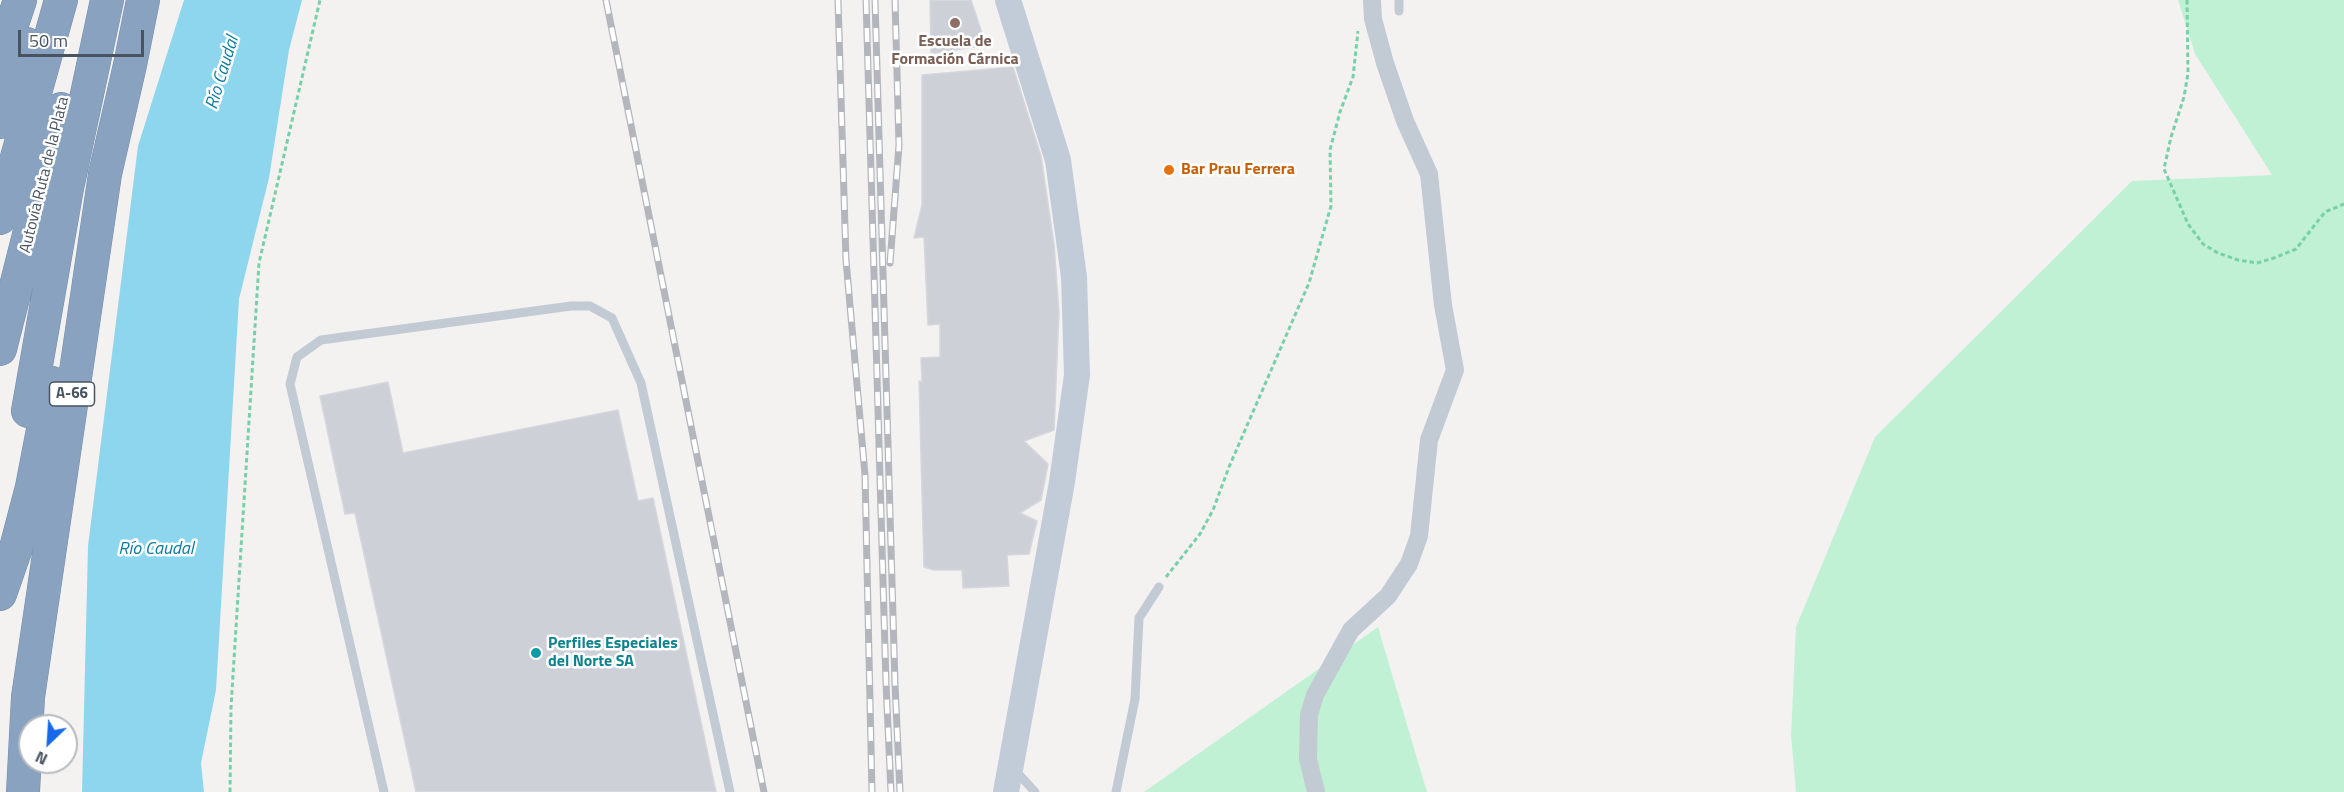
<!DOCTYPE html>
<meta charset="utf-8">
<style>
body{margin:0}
#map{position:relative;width:2344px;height:792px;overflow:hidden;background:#f4f2f1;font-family:"Titillium Web",sans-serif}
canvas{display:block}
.north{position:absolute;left:18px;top:714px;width:60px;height:60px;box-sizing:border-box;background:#fff;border:2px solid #b6bbbf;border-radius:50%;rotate:205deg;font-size:16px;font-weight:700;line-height:24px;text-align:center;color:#495460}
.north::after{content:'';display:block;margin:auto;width:21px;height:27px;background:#166ae9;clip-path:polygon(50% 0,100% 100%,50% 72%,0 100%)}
.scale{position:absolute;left:18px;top:30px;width:126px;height:27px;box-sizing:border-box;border:3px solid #495460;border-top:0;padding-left:8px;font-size:18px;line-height:21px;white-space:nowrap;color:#495460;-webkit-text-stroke:4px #fff;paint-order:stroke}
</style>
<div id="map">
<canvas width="2344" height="792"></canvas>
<div class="north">N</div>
<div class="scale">50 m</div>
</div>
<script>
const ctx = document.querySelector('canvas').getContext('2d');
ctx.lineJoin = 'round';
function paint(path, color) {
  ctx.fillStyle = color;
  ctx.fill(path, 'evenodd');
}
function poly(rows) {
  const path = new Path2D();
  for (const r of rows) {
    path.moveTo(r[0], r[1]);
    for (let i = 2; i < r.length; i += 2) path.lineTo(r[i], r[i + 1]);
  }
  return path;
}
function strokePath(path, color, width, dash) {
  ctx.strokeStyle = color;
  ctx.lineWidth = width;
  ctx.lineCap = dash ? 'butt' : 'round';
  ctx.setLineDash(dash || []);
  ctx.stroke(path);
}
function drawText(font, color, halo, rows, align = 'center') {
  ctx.font = font + ' "Titillium Web",sans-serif';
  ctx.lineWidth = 5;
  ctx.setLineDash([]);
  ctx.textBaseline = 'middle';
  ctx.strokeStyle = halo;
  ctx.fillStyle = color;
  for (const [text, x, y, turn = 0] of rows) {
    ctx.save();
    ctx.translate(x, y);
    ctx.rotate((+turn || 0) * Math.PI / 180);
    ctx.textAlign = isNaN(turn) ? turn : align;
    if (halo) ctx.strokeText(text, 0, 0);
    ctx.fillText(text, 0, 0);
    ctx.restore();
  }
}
const green = poly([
 [2178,0,2344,0,2344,792,1796,792,1791,735,1796,627,1875,437,2132,181,2272,175,2195,54],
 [1378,627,1427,792,1144,792]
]);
const water = poly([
 [184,0,302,0,289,50,269,178,239,299,216,690,201,763,204,792,82,792,88,546,138,146]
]);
const building = poly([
 [930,0,971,0,986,45,931,54,930,0],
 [1013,67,1041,156,1054,244,1059,312,1054,430,1024,441,1048,464,1041,500,1020,513,1037,521,1029,554,1007,555,1009,586,963,588,962,570,934,570,924,567,919,381,922,382,921,358,940,357,940,324,928,325,924,237,914,238,922,205,922,75,1013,67],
 [388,382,403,453,618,410,638,501,653,498,716,792,416,792,355,513,345,514,320,396,388,382]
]);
const path = poly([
 [2187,0,2188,73,2184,97,2171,137,2164,169,2188,224,2203,244,2218,253,2238,260,2257,263,2274,258,2296,249,2325,212,2344,204],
 [1166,577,1200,534,1213,510,1229,467,1309,283,1331,206,1330,150,1340,112,1353,77,1358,31],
 [230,792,231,707,259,263,320,0]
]);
const lane = poly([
 [1399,11,1399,0],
 [1014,769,1035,792],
 [384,792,290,384,297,357,321,340,571,306,590,306,612,318,641,383,730,792],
 [1116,792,1135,699,1139,618,1159,587]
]);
const street = poly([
 [1316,792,1308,759,1309,715,1315,695,1351,630,1388,596,1409,564,1419,536,1429,440,1455,370,1443,305,1429,174,1405,121,1385,63,1373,19,1372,0]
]);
const secondary = poly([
 [1006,792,1062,482,1077,375,1074,277,1058,160,1008,0]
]);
const highway = poly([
 [0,60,20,0],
 [0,122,27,44],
 [0,218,61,0],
 [0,349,61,109],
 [28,411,67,188,107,0],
 [0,594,16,548,32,487,52,383],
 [23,792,28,697,105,174,130,65,143,0]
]);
const rail = poly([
 [606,0,764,792],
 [838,0,846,260,865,475,872,792],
 [866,0,886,683,891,792],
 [875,0,895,684,900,792],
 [890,263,899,145,895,0]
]);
const markers = [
 [955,23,6,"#8d6e63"],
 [1169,170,6,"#e8710a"],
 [536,653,6,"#0f9aa8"]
];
const shields = [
 [72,394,45]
];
const shieldNames = [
 ["A-66",72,394]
];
const educationNames = [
 ["Escuela de",955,42],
 ["Formación Cárnica",955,60]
];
const foodNames = [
 ["Bar Prau Ferrera",1181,170]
];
const streetNames = [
 ["Autovía Ruta de la Plata",45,175,-76]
];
const cultureNames = [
 ["Perfiles Especiales",548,644],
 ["del Norte SA",548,662]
];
const waterNames = [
 ["Río Caudal",223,73,-73],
 ["Río Caudal",156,550]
];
paint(green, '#c0f1d5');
paint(water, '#8dd6ee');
paint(building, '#cdd0d7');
strokePath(building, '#d5d7dd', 1.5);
strokePath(highway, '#748dac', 34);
strokePath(path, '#77d0a8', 3, [4.5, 3]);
strokePath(lane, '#c2cbd3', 9);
strokePath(street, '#c2cbd3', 18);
strokePath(secondary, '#c2ccd8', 26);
strokePath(highway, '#89a2c0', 33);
strokePath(rail, '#b3b6bc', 7);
strokePath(rail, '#fff', 4.5, [14]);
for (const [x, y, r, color] of markers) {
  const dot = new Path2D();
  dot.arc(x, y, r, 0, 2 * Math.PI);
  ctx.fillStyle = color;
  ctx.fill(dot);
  strokePath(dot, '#fff', 2);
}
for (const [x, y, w] of shields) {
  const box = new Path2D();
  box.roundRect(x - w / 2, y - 12, w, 24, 4.5);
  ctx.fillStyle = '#fff';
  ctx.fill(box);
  strokePath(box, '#495460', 1.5);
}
drawText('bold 15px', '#495460', null, shieldNames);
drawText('bold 16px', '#785e54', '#fff', educationNames);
drawText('bold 16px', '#c56008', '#fff', foodNames, 'left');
drawText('16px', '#495460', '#fff', streetNames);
drawText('bold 16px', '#0d838f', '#fff', cultureNames, 'left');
drawText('italic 18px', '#0b7ca2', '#fff', waterNames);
</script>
